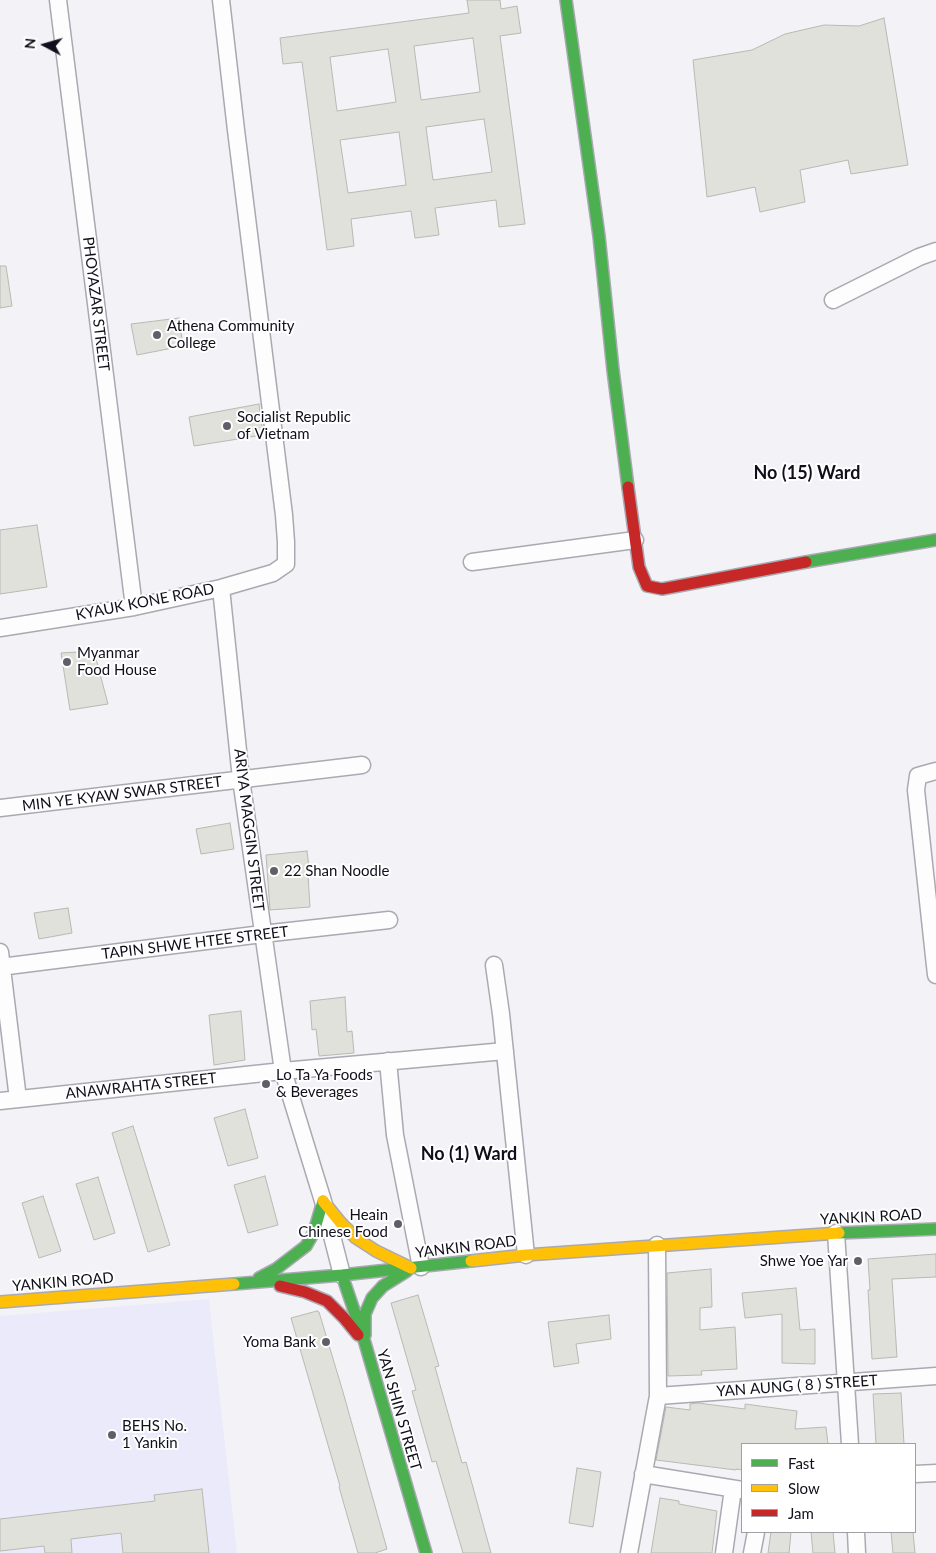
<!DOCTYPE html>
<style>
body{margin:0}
#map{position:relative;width:936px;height:1553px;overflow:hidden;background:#f3f3f7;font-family:Lato,sans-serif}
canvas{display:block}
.legend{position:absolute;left:741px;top:1443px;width:175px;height:90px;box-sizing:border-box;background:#fff;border:1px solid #9f9fa4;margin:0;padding:6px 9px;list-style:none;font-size:15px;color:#10101c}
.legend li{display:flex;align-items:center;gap:10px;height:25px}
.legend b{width:25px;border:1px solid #9f9fa4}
.north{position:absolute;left:20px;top:20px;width:50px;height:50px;-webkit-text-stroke:4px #fff;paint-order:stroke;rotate:276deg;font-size:14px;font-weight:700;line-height:20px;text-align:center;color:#10101c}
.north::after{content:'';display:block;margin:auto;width:18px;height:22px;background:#10101c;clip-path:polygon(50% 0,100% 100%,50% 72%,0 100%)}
</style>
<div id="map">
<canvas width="936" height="1553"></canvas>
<ul class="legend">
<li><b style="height:6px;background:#4caf50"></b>Fast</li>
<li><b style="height:6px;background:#ffc107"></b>Slow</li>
<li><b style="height:6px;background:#c62828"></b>Jam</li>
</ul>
<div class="north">N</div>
</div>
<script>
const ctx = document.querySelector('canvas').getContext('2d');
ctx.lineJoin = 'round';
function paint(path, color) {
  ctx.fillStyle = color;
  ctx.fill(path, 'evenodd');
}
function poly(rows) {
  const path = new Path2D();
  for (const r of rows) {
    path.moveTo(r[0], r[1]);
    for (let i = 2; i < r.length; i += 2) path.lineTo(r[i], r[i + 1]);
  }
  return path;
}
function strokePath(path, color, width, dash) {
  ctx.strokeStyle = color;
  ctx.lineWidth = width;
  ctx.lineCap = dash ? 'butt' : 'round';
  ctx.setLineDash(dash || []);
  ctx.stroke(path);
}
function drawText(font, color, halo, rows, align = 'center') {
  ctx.font = font + ' Lato,sans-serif';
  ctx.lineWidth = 4;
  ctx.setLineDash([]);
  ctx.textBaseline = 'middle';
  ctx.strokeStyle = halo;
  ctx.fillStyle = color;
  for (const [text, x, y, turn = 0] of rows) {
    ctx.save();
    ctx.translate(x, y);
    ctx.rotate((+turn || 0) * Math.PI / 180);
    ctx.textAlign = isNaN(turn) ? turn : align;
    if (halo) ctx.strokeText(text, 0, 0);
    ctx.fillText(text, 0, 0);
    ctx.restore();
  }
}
const built = poly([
 [209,1299,237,1553,0,1553,0,1316]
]);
const building = poly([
 [467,0,500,0,501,9,517,6,521,33,500,36,525,224,499,227,496,200,435,208,439,235,415,238,411,211,351,219,354,246,327,250,302,62,283,64,280,38,469,13,467,0],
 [473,38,480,92,421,100,414,46,473,38],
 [388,49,396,102,337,111,330,57,388,49],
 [484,119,492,172,433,180,426,127,484,119],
 [399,132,406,185,348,193,340,140,399,132],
 [884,18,908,165,851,174,848,160,800,170,805,202,760,212,755,187,707,197,693,60,752,50,785,34,824,25,859,26,884,18],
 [0,266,6,266,12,306,0,308,0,266],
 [179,318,183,346,137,355,131,324,179,318],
 [259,404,263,435,194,446,189,417,259,404],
 [37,525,47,587,0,594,0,530,37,525],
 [94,651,108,704,70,710,61,653,94,651],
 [230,823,234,849,201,854,196,829,230,823],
 [307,851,310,875,308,875,310,907,270,910,266,855,307,851],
 [68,908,72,933,39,939,34,913,68,908],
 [345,997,347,1032,352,1031,354,1053,319,1056,316,1029,312,1030,310,1001,345,997],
 [241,1011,245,1060,214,1065,209,1015,241,1011],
 [245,1109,258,1158,228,1166,214,1118,245,1109],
 [133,1126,170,1245,148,1252,112,1133,133,1126],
 [265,1176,278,1225,248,1233,234,1185,265,1176],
 [98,1177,115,1233,94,1240,76,1184,98,1177],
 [43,1196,61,1251,39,1258,22,1203,43,1196],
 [936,1254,936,1277,892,1279,897,1357,872,1359,868,1290,870,1290,868,1259,936,1254],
 [711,1269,712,1307,700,1308,700,1330,735,1327,737,1369,701,1371,702,1375,668,1376,667,1273,711,1269],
 [796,1288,800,1330,815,1329,815,1364,782,1363,782,1314,745,1318,742,1293,796,1288],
 [418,1295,439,1366,435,1367,462,1463,466,1462,491,1553,463,1553,436,1461,432,1462,412,1391,416,1390,391,1303,418,1295],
 [317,1311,319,1312,343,1392,387,1549,375,1553,358,1553,339,1487,340,1486,291,1318,317,1311],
 [609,1315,611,1339,576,1344,579,1363,554,1367,548,1322,609,1315],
 [901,1393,904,1444,876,1444,873,1394,901,1393],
 [698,1403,745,1409,745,1404,797,1411,795,1429,826,1427,828,1444,742,1444,742,1470,736,1469,736,1470,656,1460,666,1407,690,1410,690,1404,698,1403],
 [577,1468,601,1472,593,1527,569,1523,577,1468],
 [202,1489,209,1553,123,1553,121,1533,71,1539,72,1553,45,1553,44,1546,0,1551,0,1519,155,1501,154,1495,202,1489],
 [660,1498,679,1501,679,1504,717,1511,712,1553,651,1553,660,1498],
 [771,1532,791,1532,789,1553,768,1553,771,1532],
 [811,1532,833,1532,835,1553,813,1553,811,1532],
 [891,1532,913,1532,915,1553,893,1553,891,1532]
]);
const street = poly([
 [58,0,134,607],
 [833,300,919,257,936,251],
 [472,562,635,540],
 [221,588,241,779,283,1071,323,1201,342,1275],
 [0,628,134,607,221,588,273,573,286,564,286,542,284,515,236,130,221,0],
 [936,771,918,776,916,790,936,975],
 [0,808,362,765],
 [0,952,18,1099],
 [494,965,501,1014,526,1255],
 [0,967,262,934,389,920],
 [388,1061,395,1135,421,1267],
 [0,1101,283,1071,505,1051],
 [836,1233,850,1444],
 [658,1396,936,1376],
 [643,1474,742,1490],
 [915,1474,936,1473],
 [856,1532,857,1553],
 [629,1553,658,1396,657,1245],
 [724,1553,733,1489],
 [752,1553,756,1532]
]);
const fast = poly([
 [566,0,599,236,613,370,628,487],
 [806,562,936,540],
 [839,1233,936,1229],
 [342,1275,365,1343,426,1553],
 [259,1278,276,1269,306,1246,314,1232,323,1201],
 [234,1284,342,1275,471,1261],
 [365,1335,365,1314,372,1298,383,1286,407,1271]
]);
const slow = poly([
 [323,1201,340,1222,356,1238,376,1251,411,1268],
 [471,1261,526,1255,839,1233],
 [0,1302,234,1284]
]);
const jam = poly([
 [628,487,639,567,647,586,662,589,806,562],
 [280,1286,305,1292,327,1301,344,1318,358,1335]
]);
const markers = [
 [157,335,5,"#5f5f69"],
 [227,426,5,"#5f5f69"],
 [67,662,5,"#5f5f69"],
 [274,871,5,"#5f5f69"],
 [266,1084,5,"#5f5f69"],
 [398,1224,5,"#5f5f69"],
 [858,1261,5,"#5f5f69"],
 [326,1342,5,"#5f5f69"],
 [112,1435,5,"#5f5f69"]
];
const streetNames = [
 ["PHOYAZAR STREET",96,304,83],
 ["KYAUK KONE ROAD",145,602,-11],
 ["MIN YE KYAW SWAR STREET",122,794,-7],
 ["ARIYA MAGGIN STREET",249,830,83],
 ["TAPIN SHWE HTEE STREET",195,943,-7],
 ["ANAWRAHTA STREET",141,1086,-6],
 ["YANKIN ROAD",871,1217,-3],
 ["YANKIN ROAD",466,1247,-7],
 ["YANKIN ROAD",63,1282,-5],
 ["YAN AUNG ( 8 ) STREET",797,1386,-4],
 ["YAN SHIN STREET",399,1410,74]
];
const poiNames = [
 ["Athena Community",167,326],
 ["College",167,343],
 ["Socialist Republic",237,417],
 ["of Vietnam",237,434],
 ["Myanmar",77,653],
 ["Food House",77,670],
 ["22 Shan Noodle",284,871],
 ["Lo Ta Ya Foods",276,1075],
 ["& Beverages",276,1092],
 ["Heain",388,1215,"right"],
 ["Chinese Food",388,1232,"right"],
 ["Shwe Yoe Yar",848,1261,"right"],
 ["Yoma Bank",316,1342,"right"],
 ["BEHS No.",122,1426],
 ["1 Yankin",122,1443]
];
const quarterNames = [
 ["No (15) Ward",807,473],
 ["No (1) Ward",469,1154]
];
paint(built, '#eaeafa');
paint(building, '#e1e1dc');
strokePath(building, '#b8b9b3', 1);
strokePath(street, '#a9a9b2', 19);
strokePath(fast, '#a9a9b2', 14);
strokePath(slow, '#a9a9b2', 14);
strokePath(jam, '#a9a9b2', 14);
strokePath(street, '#fdfdfe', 16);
strokePath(fast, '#4caf50', 11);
strokePath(slow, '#ffc107', 11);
strokePath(jam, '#c62828', 11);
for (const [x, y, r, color] of markers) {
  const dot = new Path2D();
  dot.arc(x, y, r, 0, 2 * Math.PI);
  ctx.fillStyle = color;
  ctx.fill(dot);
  strokePath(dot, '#fff', 2);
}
drawText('15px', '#10101c', '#fff', streetNames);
drawText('15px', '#10101c', '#fff', poiNames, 'left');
drawText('bold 18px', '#10101c', '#fff', quarterNames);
</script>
